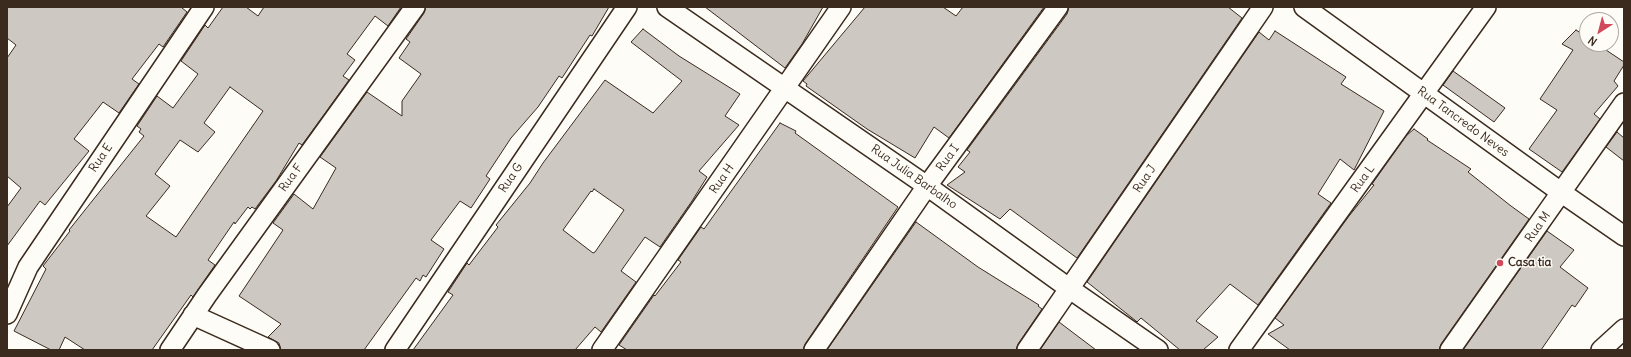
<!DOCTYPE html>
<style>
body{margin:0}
#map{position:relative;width:1631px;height:357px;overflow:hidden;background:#fdfcf7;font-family:Delius,sans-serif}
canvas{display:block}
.frame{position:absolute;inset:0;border:8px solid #3b2a1e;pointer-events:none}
.north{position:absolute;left:1579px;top:12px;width:40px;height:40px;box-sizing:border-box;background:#fdfcf7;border:1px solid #afa8a0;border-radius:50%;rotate:216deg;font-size:11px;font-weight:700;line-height:16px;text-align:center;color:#3b2a1e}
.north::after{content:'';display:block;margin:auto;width:14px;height:18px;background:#d1495b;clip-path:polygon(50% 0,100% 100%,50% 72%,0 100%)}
</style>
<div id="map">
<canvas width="1631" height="357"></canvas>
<div class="frame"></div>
<div class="north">N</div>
</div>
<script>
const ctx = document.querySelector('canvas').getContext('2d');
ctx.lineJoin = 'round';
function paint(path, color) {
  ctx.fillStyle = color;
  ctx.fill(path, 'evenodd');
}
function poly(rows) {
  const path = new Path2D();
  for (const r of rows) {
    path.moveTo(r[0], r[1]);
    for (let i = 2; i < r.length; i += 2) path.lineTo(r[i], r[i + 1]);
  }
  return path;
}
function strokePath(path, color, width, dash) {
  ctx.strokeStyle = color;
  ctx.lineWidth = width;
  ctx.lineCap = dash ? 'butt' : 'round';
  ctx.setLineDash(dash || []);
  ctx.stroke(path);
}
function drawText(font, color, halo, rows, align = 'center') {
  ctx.font = font + ' Delius,sans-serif';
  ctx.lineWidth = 3;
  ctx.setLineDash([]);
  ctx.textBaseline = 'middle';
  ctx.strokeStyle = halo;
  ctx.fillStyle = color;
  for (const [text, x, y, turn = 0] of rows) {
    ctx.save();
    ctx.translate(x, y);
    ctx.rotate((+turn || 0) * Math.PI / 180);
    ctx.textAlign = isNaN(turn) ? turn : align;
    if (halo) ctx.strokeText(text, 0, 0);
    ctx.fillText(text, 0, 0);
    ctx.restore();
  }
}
const building = poly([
 [7,7,181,7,187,12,163,47,159,44,132,79,139,84,119,113,103,102,74,139,89,151,45,205,40,201,7,246,7,207,21,188,7,176,7,58,16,45,7,38,7,7],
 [223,7,246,7,258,16,264,7,401,7,388,26,375,16,347,54,355,60,343,76,349,80,302,145,299,143,276,181,255,209,252,207,250,209,248,207,235,224,234,222,208,260,215,265,193,297,191,295,152,350,85,350,65,337,59,350,51,350,14,331,46,269,43,266,70,231,69,230,144,136,139,132,141,129,137,126,157,96,173,108,198,74,181,61,205,25,208,28,223,7],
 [230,87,263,111,176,237,146,216,170,186,155,174,180,140,198,152,215,132,204,123,230,87],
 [426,7,609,7,592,36,590,35,562,78,559,76,538,107,511,138,486,176,490,179,471,208,460,201,431,240,444,249,426,277,423,275,420,281,416,278,364,350,281,350,279,343,268,337,281,324,239,296,283,230,273,223,294,194,313,209,336,168,320,157,367,92,402,116,402,101,421,74,399,58,410,42,406,39,424,13,426,7],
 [705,7,823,7,802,44,785,68,705,7],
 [865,7,943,7,956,16,963,7,1044,7,949,138,934,127,915,158,867,129,806,86,807,84,803,81,865,7],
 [1069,7,1228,7,1242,18,1077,258,1010,209,1000,219,947,185,965,172,958,167,970,152,967,150,1067,14,1069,7],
 [643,29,679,56,740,94,725,116,739,125,699,171,707,177,692,201,660,247,645,237,621,271,636,282,601,332,595,327,575,350,413,350,453,295,448,292,467,263,469,265,498,227,496,225,530,183,543,163,605,80,653,113,682,81,631,42,643,29],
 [594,189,624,210,595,252,593,253,563,230,591,191,592,192,594,189],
 [1576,30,1587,37,1587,44,1597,44,1624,62,1624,65,1614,81,1618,86,1594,114,1600,119,1562,172,1529,149,1557,110,1540,99,1573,50,1562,44,1576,30],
 [1275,31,1346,77,1341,84,1384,111,1354,170,1340,159,1318,194,1331,203,1258,305,1230,284,1196,321,1218,337,1203,350,1180,350,1141,318,1137,322,1136,321,1087,282,1259,32,1269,40,1275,31],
 [1453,71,1505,108,1494,122,1443,85,1453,71],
 [780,123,796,131,795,133,898,207,805,344,803,350,627,350,619,345,654,295,655,296,681,262,678,260,701,227,704,229,780,123],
 [1414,129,1428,139,1427,140,1471,169,1468,172,1511,206,1529,219,1441,344,1439,350,1290,350,1268,334,1284,325,1275,318,1349,216,1374,185,1372,184,1406,136,1414,129],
 [1617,132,1624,138,1624,161,1606,147,1617,132],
 [916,222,978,267,1039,305,1038,306,1042,309,1018,344,1016,350,827,350,916,222],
 [1547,231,1574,250,1560,267,1588,288,1575,307,1572,305,1541,350,1463,350,1547,231],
 [1059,322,1096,350,1040,350,1059,322]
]);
const street = poly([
 [667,7,927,186,1070,289,1158,350],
 [1304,7,1562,193,1624,236],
 [7,314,28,267,204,7],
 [193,315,270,350],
 [170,350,207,295,415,7],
 [395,350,627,7],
 [602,350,841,7],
 [814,350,927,186,1058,7],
 [1027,350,1263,7],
 [1239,350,1486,7],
 [1450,350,1624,103],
 [1601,350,1624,329]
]);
const markers = [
 [1500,263,4,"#d1495b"]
];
const streetNames = [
 ["Rua Tancredo Neves",1463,122,36],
 ["Rua E",101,158,-56],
 ["Rua I",948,158,-54],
 ["Rua Julia Barbalho",914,177,35],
 ["Rua F",291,178,-54],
 ["Rua G",511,178,-56],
 ["Rua H",722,179,-55],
 ["Rua J",1145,179,-56],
 ["Rua L",1363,179,-54],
 ["Rua M",1538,227,-55]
];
const poiNames = [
 ["Casa tia",1508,263]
];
paint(building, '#cdc8c2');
strokePath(building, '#3b2a1e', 1);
strokePath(street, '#3b2a1e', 22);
strokePath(street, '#fdfcf7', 19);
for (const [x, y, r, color] of markers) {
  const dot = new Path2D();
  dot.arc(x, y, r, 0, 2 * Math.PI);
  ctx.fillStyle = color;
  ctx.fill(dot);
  strokePath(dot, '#fdfcf7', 1.5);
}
drawText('12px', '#3b2a1e', '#fdfcf7', streetNames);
drawText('bold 12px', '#3b2a1e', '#fdfcf7', poiNames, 'left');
</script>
